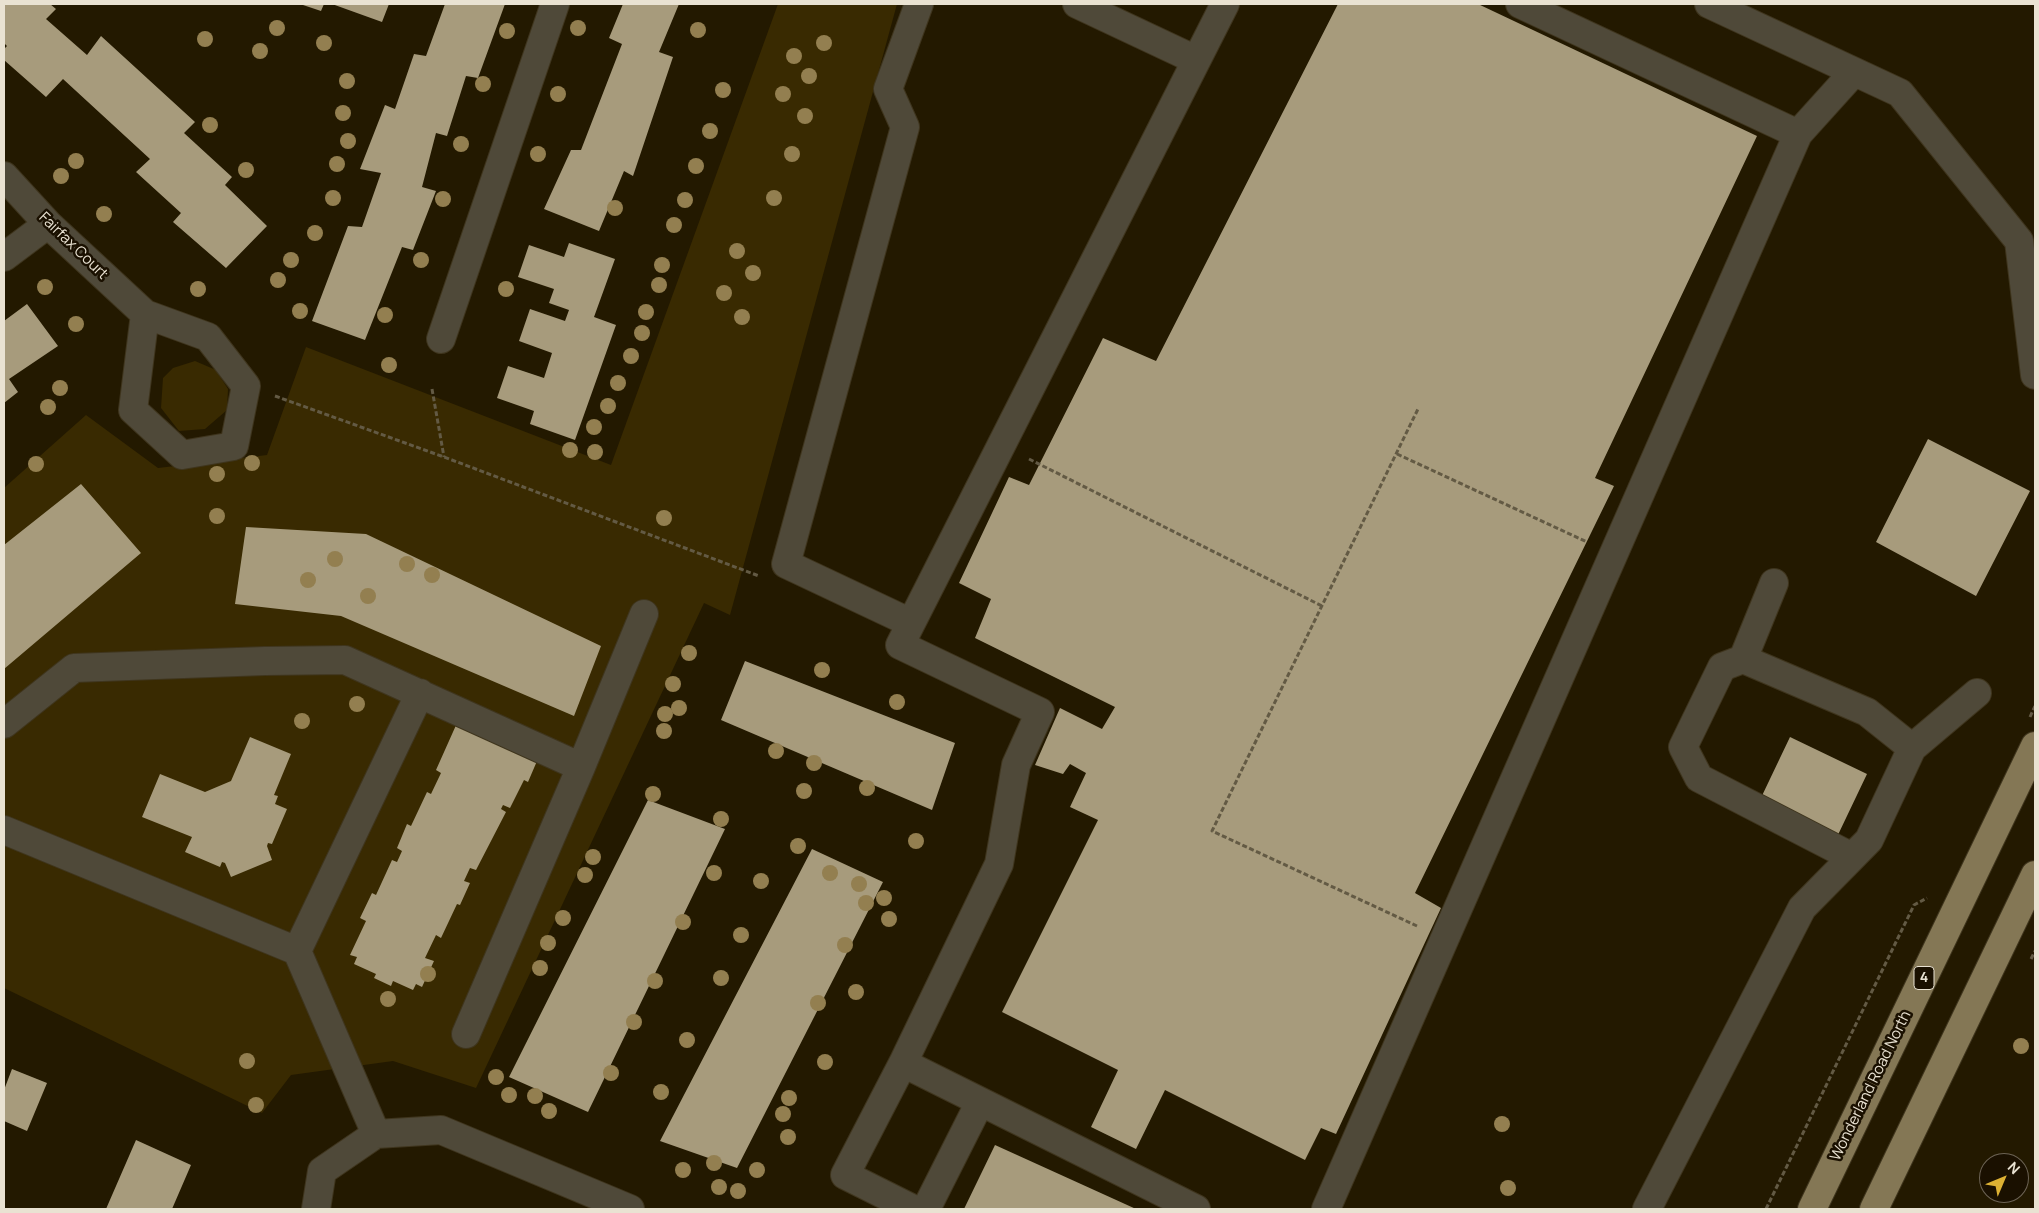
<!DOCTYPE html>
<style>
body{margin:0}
#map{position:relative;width:2039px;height:1213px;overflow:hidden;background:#231900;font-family:Manrope,sans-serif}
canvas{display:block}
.frame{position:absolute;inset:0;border:5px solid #e9e2d2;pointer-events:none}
.north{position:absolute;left:1979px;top:1153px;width:50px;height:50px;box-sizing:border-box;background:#1a1000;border:1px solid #6d6454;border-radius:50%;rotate:45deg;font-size:14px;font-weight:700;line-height:20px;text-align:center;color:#e9e2d2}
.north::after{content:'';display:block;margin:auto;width:18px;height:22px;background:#ddb133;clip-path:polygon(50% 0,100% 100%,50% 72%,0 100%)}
</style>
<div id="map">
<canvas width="2039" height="1213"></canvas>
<div class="frame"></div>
<div class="north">N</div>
</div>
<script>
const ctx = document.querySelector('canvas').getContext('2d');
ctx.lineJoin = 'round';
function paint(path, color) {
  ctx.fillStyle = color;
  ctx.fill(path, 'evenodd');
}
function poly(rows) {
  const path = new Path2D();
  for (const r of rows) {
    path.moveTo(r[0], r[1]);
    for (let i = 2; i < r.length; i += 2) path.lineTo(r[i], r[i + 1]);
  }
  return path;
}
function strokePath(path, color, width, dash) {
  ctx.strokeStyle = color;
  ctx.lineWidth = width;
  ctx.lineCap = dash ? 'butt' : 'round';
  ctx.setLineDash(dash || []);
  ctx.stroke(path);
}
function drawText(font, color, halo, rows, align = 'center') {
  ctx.font = font + ' Manrope,sans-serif';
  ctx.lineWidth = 5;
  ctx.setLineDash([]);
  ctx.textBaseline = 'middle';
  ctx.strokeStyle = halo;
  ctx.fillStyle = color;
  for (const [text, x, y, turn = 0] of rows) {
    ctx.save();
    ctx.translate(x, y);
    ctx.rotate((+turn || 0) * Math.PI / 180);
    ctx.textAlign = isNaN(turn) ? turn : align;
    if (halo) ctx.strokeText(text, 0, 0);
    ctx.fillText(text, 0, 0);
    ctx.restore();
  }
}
const green = poly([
 [778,4,897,4,730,615,704,603,476,1088,393,1061,291,1075,262,1113,4,988,4,488,86,415,158,468,267,455,306,347,611,465],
 [195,361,216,370,228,389,227,410,205,429,179,431,161,408,163,378,173,368]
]);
const building = poly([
 [4,4,50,4,56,9,46,19,87,55,101,36,195,122,184,133,232,177,225,185,267,226,226,268,173,222,181,213,136,172,150,159,63,79,46,97,4,60,4,49,7,46,4,43],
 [300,4,324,4,321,11],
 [332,4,389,4,382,22],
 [445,4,505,4,478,78,466,76,447,136,436,133,422,187,436,191,413,250,402,247,365,340,312,321,348,226,362,227,381,173,360,169,385,105,395,109,414,54,426,56],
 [623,4,679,4,659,52,673,57,633,176,624,171,599,231,544,209,571,150,581,150,622,44,609,38],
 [1338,4,1478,4,1757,136,1595,478,1614,486,1415,893,1441,908,1336,1134,1321,1128,1305,1160,1165,1090,1136,1149,1091,1127,1118,1070,1002,1012,1098,820,1070,807,1086,773,1070,764,1063,774,1035,765,1060,708,1102,729,1115,707,975,638,991,599,959,583,1009,477,1029,485,1103,338,1156,361],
 [569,243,615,259,594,317,616,325,575,440,530,424,534,411,497,398,508,366,544,378,552,353,519,341,530,309,565,321,569,310,549,303,554,289,518,277,529,245,564,257],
 [27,304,58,346,9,379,18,392,4,403,4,321],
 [1928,439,2030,491,1976,596,1876,542],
 [81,484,141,553,4,669,4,545],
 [246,527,366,534,601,646,574,716,341,616,235,604],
 [745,661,955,743,932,810,721,720],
 [457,723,537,761,528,782,524,780,510,808,503,805,501,809,506,812,476,870,470,868,464,881,470,883,460,905,457,904,441,938,436,935,425,958,434,961,422,987,416,984,413,990,393,981,391,986,374,978,376,974,354,964,357,957,350,955,366,921,360,918,372,893,376,895,392,860,397,862,402,851,397,848,407,824,411,826,427,792,431,794,441,773,436,770],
 [250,737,291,754,274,795,278,796,275,804,287,809,272,844,268,843,267,846,272,860,231,877,225,863,222,862,220,867,185,852,192,837,142,817,160,774,205,792,231,781],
 [1790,737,1867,774,1836,839,1759,802],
 [648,800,725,829,588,1112,509,1077],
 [812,849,883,882,737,1168,660,1141],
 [12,1069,47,1083,27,1131,4,1121,4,1090],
 [136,1140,191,1165,172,1209,106,1209],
 [995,1145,1136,1209,964,1209]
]);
const path = poly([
 [432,389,444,457],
 [275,396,444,457,759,576],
 [1397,454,1587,542],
 [1029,459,1322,606],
 [2030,717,2035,706],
 [1417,926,1212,831,1418,409],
 [2031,959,2035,951],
 [1766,1209,1914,905,1927,898]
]);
const minor = poly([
 [1077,4,1196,60],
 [1709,4,1900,93,2019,241,2035,375],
 [1798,134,1854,72],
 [4,176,48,224,145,314,208,337,246,386,234,446,182,455,133,410,145,314],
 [4,257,48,224],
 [441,339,555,4],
 [1774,583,1743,659,1867,712,1912,748],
 [911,623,786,564,905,127,888,89,919,4],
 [1743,659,1722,667,1683,747,1699,778,1852,857],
 [4,724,74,668,265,661,345,660,581,767,644,614],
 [4,830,297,951,420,693],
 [297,951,376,1134],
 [466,1034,581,767],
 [903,1063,845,1175,913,1209],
 [316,1209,322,1171,376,1134,441,1130,630,1209],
 [926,1209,980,1102],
 [1196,1209,903,1063,999,864,1016,765,1040,712,900,645,1225,4],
 [1326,1209,1798,134,1520,4],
 [1647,1209,1802,908,1869,840,1912,748,1977,693]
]);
const major = poly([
 [1812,1209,2035,746],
 [1874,1209,2035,875]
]);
const trees = [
 [277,28],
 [578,28],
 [698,30],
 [507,31],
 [205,39],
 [324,43],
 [824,43],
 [260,51],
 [794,56],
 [809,76],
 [347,81],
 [483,84],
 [723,90],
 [558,94],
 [783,94],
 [343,113],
 [805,116],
 [210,125],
 [710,131],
 [348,141],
 [461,144],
 [538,154],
 [792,154],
 [76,161],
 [337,164],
 [696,166],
 [246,170],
 [61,176],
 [333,198],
 [774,198],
 [443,199],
 [685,200],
 [615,208],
 [104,214],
 [674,225],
 [315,233],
 [737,251],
 [291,260],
 [421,260],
 [662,265],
 [753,273],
 [278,280],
 [659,285],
 [45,287],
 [198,289],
 [506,289],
 [724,293],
 [300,311],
 [646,312],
 [385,315],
 [742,317],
 [76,324],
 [642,333],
 [631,356],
 [389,365],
 [618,383],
 [60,388],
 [608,406],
 [48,407],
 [594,427],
 [570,450],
 [595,452],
 [252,463],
 [36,464],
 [217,474],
 [217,516],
 [664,518],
 [335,559],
 [407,564],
 [432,575],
 [308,580],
 [368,596],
 [689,653],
 [822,670],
 [673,684],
 [897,702],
 [357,704],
 [679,708],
 [665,714],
 [302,721],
 [664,731],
 [776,751],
 [814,763],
 [867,788],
 [804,791],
 [653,794],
 [721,819],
 [916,841],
 [798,846],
 [593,857],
 [714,873],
 [830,873],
 [585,875],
 [761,881],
 [859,884],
 [884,898],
 [866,903],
 [563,918],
 [889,919],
 [683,922],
 [741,935],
 [548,943],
 [845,945],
 [540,968],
 [428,974],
 [721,978],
 [655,981],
 [856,992],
 [388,999],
 [818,1003],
 [634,1022],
 [687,1040],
 [2021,1046],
 [247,1061],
 [825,1062],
 [611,1073],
 [496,1077],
 [661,1092],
 [509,1095],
 [535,1096],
 [789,1098],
 [256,1105],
 [549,1111],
 [783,1114],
 [1502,1124],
 [788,1137],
 [714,1163],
 [683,1170],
 [757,1170],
 [719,1187],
 [1508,1188],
 [738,1191]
];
const shields = [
 [1924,978,20]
];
const shieldNames = [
 ["4",1924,978]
];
const streetNames = [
 ["Fairfax Court",73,246,44],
 ["Wonderland Road North",1871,1086,-64]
];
paint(green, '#392a01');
paint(building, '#a79b7c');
strokePath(minor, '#3f351d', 30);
strokePath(major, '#3f351d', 30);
strokePath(path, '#635a44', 3, [5, 2.5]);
strokePath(minor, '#4f4939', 28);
strokePath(major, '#847755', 28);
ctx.fillStyle = '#937f50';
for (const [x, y] of trees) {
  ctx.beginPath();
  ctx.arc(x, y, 8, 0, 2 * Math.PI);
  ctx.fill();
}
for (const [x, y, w] of shields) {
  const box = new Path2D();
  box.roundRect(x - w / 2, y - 11.5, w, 23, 4);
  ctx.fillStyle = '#1a1000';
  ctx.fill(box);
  strokePath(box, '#e9e2d2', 1);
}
drawText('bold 14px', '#e9e2d2', null, shieldNames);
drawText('15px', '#e9e2d2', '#1a1000', streetNames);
</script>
